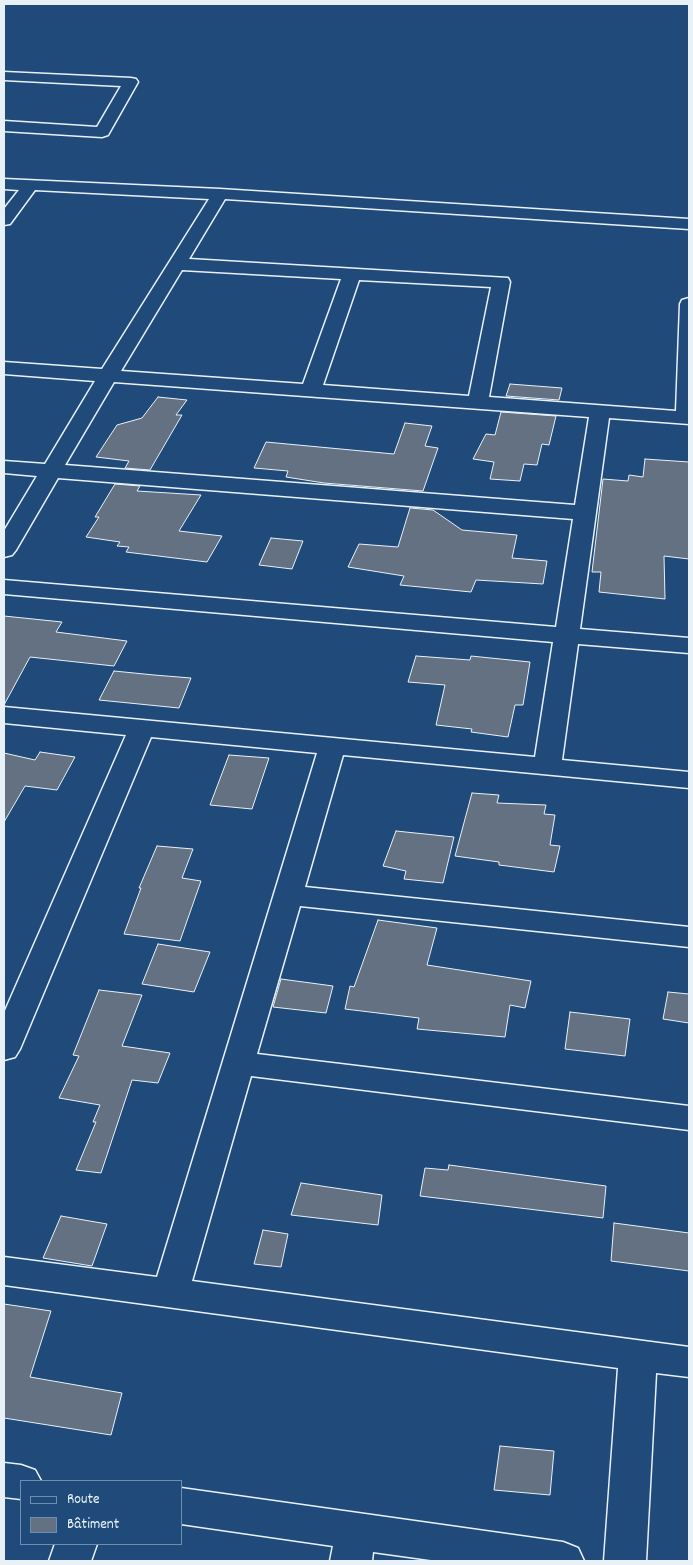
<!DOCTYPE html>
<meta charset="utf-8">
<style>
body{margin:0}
#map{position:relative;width:693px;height:1565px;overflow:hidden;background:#1f4a7a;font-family:Dekko,sans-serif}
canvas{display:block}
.frame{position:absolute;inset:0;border:5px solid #e8f1f8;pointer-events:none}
.legend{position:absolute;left:20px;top:1480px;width:162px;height:65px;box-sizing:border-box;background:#1f4a7a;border:1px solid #6f8dac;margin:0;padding:6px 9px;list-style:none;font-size:15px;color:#e8f1f8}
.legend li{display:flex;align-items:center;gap:10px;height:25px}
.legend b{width:25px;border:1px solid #6f8dac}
</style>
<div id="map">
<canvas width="693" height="1565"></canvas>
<div class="frame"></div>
<ul class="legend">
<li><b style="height:6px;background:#1f4a7a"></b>Route</li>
<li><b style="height:14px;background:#637182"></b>Bâtiment</li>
</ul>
</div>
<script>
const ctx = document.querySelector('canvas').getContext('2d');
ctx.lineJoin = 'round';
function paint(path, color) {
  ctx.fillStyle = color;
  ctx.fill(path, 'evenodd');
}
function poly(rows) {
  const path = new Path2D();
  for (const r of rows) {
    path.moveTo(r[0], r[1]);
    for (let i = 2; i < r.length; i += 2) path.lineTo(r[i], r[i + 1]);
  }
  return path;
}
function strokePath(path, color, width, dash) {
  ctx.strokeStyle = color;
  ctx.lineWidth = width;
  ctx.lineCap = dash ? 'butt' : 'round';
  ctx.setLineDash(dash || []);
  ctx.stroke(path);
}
const building = poly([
 [510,384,562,388,559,400,506,396,510,384],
 [158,397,187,400,176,415,182,415,150,470,125,468,129,461,96,457,117,425,142,418,158,397],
 [501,412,556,416,549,445,542,444,537,465,524,464,520,481,490,479,494,462,473,459,486,434,495,435,501,412],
 [405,423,432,426,425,446,438,448,423,491,324,483,286,477,288,471,254,468,266,442,394,454,405,423],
 [645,459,689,462,689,559,664,556,665,599,599,592,601,572,592,572,603,479,628,481,629,475,643,477,645,459],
 [115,484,140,486,137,491,201,495,179,531,222,536,207,562,126,552,129,547,117,546,120,542,86,537,99,517,95,517,115,484],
 [410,508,433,510,462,530,517,535,512,558,547,561,543,584,476,580,471,592,400,585,404,576,348,567,359,544,398,547,410,508],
 [271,538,303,541,292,569,259,565,271,538],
 [4,616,62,622,56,632,127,641,114,666,30,657,4,705,4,616],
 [416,656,470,660,471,656,530,662,523,705,515,705,508,737,471,732,472,729,436,725,445,685,408,682,416,656],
 [114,671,154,675,191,678,179,708,99,700,114,671],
 [40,752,75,757,57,790,25,786,4,822,4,753,35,760,40,752],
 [229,755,269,758,252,809,210,805,229,755],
 [472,793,499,795,497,803,546,805,544,814,555,815,550,845,560,846,554,872,499,865,499,862,455,856,472,793],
 [396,831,454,837,443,883,404,879,406,871,383,866,396,831],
 [157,846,193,849,182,878,201,881,180,941,124,934,141,888,139,888,157,846],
 [378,920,437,928,427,965,531,981,525,1008,510,1005,505,1037,417,1029,419,1018,345,1009,350,986,354,987,378,920],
 [158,944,210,952,194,992,142,984,158,944],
 [281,979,333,986,326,1013,273,1007,281,979],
 [99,990,142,995,122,1046,170,1053,158,1083,132,1080,101,1173,76,1170,96,1122,93,1122,100,1105,59,1098,79,1056,73,1055,99,990],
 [668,992,689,994,689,1023,663,1019,668,992],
 [570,1012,630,1019,625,1056,565,1049,570,1012],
 [449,1165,606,1186,603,1218,420,1196,425,1168,448,1170,449,1165],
 [301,1183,382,1195,378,1225,291,1215,301,1183],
 [61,1216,107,1224,92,1266,43,1258,61,1216],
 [614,1223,689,1233,689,1271,611,1261,614,1223],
 [263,1230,288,1234,281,1267,254,1264,263,1230],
 [4,1304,51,1311,30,1377,122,1393,111,1435,4,1418,4,1304],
 [500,1446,554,1451,550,1495,494,1490,500,1446]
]);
const minor = poly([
 [4,72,131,78,136,79,138,82,108,135,102,137,4,131,4,121,97,127,121,86,4,80,4,72],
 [4,179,220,189,689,219,689,229,225,199,189,259,508,278,510,282,489,397,676,411,680,304,682,300,689,298,689,424,609,418,580,629,689,638,689,653,578,644,562,760,689,772,689,788,343,755,305,887,689,927,689,947,300,906,257,1054,689,1106,689,1130,251,1076,192,1281,689,1347,689,1377,656,1373,646,1561,604,1561,618,1368,4,1285,4,1257,157,1277,317,753,151,737,20,1049,15,1057,4,1060,4,1013,126,735,4,723,4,707,535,757,553,642,4,594,4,580,556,627,573,519,58,478,16,550,12,555,4,557,4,531,37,476,4,473,4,461,45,464,95,381,4,374,4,362,102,369,209,199,35,190,10,224,4,225,4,209,19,190,4,189,4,179],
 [182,270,341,279,303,384,121,371,182,270],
 [359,280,491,287,469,396,323,385,359,280],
 [114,382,589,417,575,505,65,465,114,382],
 [4,1463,21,1465,35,1470,41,1481,21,1481,21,1499,4,1497,4,1463],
 [181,1488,563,1542,578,1548,584,1561,438,1561,373,1552,372,1561,330,1561,333,1546,181,1524,181,1488],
 [55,1544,97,1544,91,1561,49,1561,55,1544]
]);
paint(building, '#637182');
strokePath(building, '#e8f1f8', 1);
strokePath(minor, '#e8f1f8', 3);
paint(minor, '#1f4a7a');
</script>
